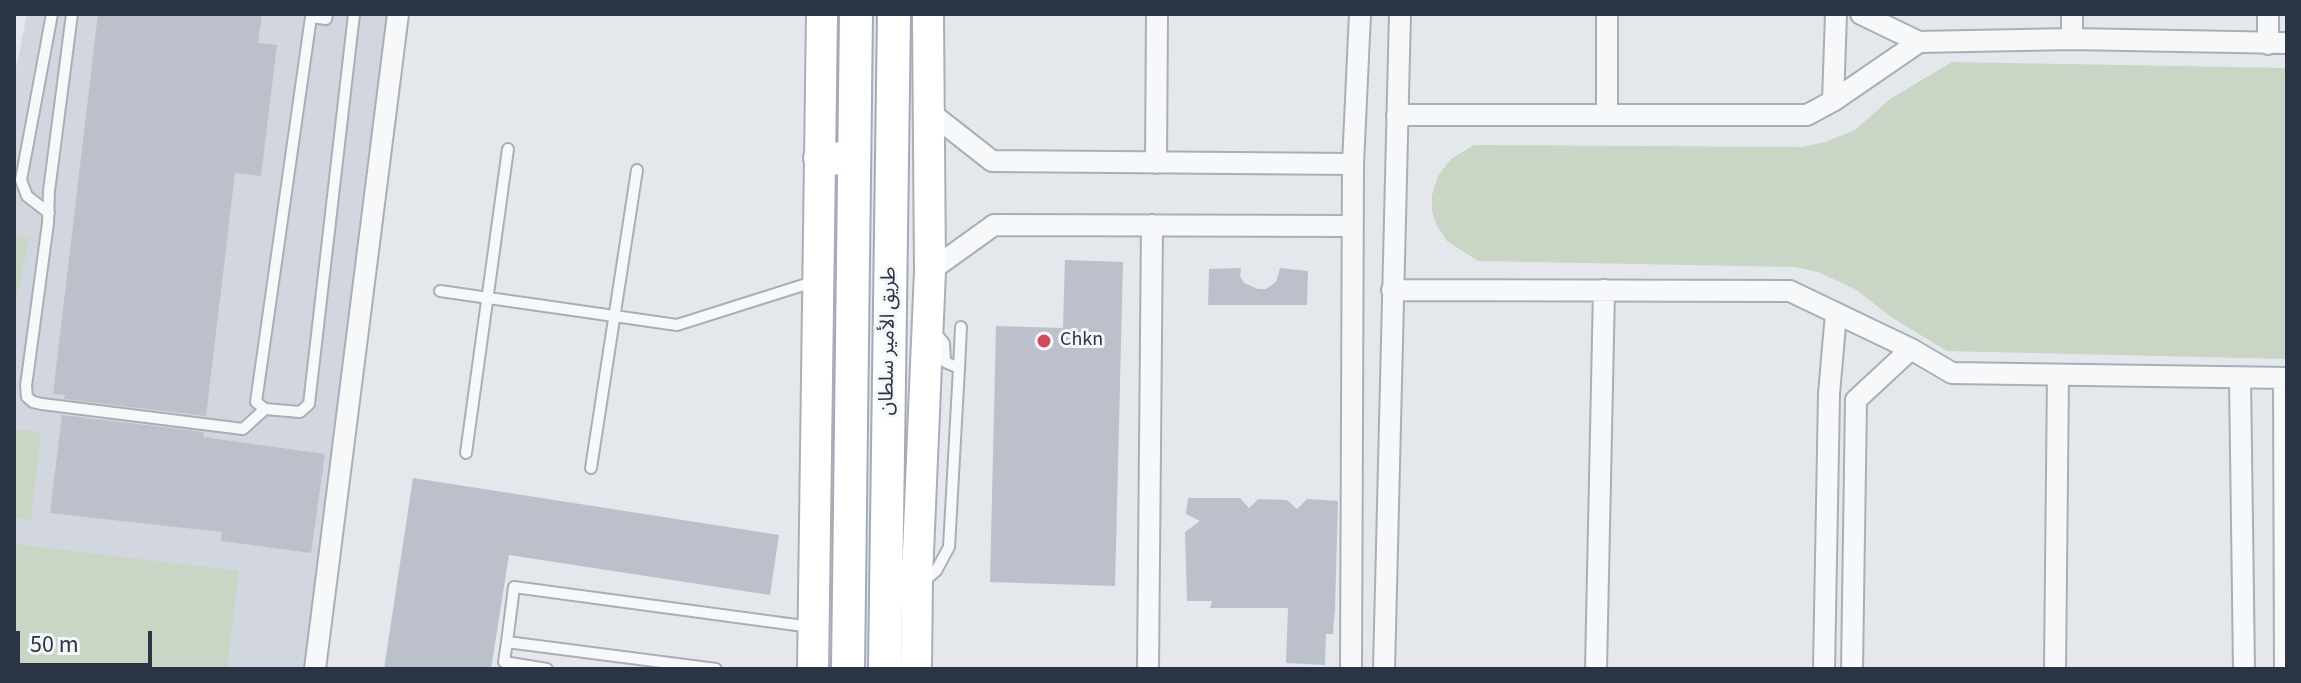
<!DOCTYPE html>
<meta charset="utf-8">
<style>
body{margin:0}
#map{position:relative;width:2301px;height:683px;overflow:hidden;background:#e4e7ec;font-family:"Source Sans 3",sans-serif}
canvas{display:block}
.frame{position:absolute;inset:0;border:16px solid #2b3445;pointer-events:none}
.scale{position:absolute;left:16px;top:631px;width:136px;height:36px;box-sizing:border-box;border:4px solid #2b3445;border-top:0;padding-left:10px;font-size:24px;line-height:28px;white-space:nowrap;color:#2b3445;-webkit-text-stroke:6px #f4f6f9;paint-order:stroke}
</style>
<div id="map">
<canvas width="2301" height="683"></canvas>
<div class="frame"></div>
<div class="scale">50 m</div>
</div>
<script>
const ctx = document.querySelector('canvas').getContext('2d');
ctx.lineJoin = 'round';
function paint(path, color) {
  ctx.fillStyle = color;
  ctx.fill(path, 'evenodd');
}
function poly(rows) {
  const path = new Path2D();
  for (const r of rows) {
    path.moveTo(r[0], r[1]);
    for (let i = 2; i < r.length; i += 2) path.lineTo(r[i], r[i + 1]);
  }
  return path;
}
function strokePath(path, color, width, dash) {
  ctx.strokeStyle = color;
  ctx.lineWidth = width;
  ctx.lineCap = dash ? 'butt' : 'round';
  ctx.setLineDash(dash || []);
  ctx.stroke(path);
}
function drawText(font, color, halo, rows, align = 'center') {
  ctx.font = font + ' "Source Sans 3","Noto Sans Arabic",sans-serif';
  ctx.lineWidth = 6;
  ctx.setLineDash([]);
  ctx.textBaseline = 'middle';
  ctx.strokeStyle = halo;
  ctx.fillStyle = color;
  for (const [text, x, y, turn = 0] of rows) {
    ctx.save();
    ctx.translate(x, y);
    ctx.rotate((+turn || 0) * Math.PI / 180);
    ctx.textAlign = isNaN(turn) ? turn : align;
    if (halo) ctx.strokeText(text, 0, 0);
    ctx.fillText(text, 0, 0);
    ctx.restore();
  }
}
const built = poly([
 [27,14,387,14,305,669,14,669,14,78]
]);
const green = poly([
 [1952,62,2287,68,2287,359,1947,351,1894,319,1855,289,1818,272,1795,267,1478,261,1447,241,1437,226,1432,211,1432,195,1438,176,1451,159,1474,145,1801,147,1825,142,1855,130,1890,99],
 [14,235,29,239,14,312],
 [14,429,41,432,31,520,14,517],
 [14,544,239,571,227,669,14,668]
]);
const building = poly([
 [98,14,262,14,258,43,277,45,261,176,235,173,206,416,64,399,65,395,53,394],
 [1065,260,1123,262,1115,586,990,582,996,326,1063,328],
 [1241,268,1240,276,1244,283,1258,289,1266,289,1276,282,1280,268,1308,271,1307,305,1208,305,1209,269],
 [62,415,204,432,203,437,325,454,311,553,221,541,222,532,50,513],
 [413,478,779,535,770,595,509,555,491,669,384,669],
 [1188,498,1240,498,1249,508,1258,499,1287,500,1297,509,1307,499,1338,501,1335,609,1333,634,1326,634,1325,665,1286,663,1288,608,1210,608,1212,601,1187,601,1185,532,1200,521,1186,514]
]);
const lane = poly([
 [72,14,49,191,48,223,26,386,27,397,33,402,42,404,243,429,265,409],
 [327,14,326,19,311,17,256,402,265,409,300,412,309,404,354,14],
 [49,213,27,196,21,180,52,14],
 [440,291,677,325,813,282],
 [959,368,961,327],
 [466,453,508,149],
 [591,468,637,170],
 [922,583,936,571,949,547,959,368,945,362,944,343,933,330],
 [507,642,504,662,547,669],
 [716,669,507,642,514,587,811,627]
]);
const street = poly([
 [1861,14,1919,42],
 [2072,14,2072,39],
 [2268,44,2268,14],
 [1833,101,1836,14],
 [927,110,992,161,1353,164],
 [1397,115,1807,115,1833,101,1919,42,2072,39,2287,43],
 [1607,115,1607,14],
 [1156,163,1157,14],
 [930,271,994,225,1352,226],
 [1392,290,1790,291,1911,349,1952,373,2287,378],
 [2240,378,2244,669],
 [2284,378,2285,669],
 [315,669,398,14],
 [1148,669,1152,225],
 [1351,669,1353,164,1360,14],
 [1384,669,1400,14],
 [1596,669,1604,290],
 [1824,669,1829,394,1836,313],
 [1852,669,1856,400,1911,349],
 [2055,669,2058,375]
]);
const secondary = poly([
 [813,669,822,14],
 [916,669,917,576,930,271,928,14]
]);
const primary = poly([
 [820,158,854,159],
 [886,576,917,576],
 [848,669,856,14],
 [885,669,894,14]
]);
const markers = [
 [1044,341,8,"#d1495b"]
];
const streetNames = [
 ["طريق الأمير سلطان",889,341,-89]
];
const poiNames = [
 ["Chkn",1060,341]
];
paint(built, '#d2d6de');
paint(green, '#c9d6c5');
paint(building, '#bbc0ca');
strokePath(lane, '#a9aeb7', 14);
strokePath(street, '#a9aeb7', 24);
strokePath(secondary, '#a9aeb7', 34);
strokePath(primary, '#a3abb8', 36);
strokePath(lane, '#f7f8fa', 10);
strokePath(street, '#f7f8fa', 20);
strokePath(secondary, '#fff', 30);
strokePath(primary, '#fff', 32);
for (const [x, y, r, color] of markers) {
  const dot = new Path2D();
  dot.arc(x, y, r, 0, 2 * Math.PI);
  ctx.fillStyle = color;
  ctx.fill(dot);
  strokePath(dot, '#f4f6f9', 3);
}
drawText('20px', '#2b3445', '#f4f6f9', streetNames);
drawText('20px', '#2b3445', '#f4f6f9', poiNames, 'left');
</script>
